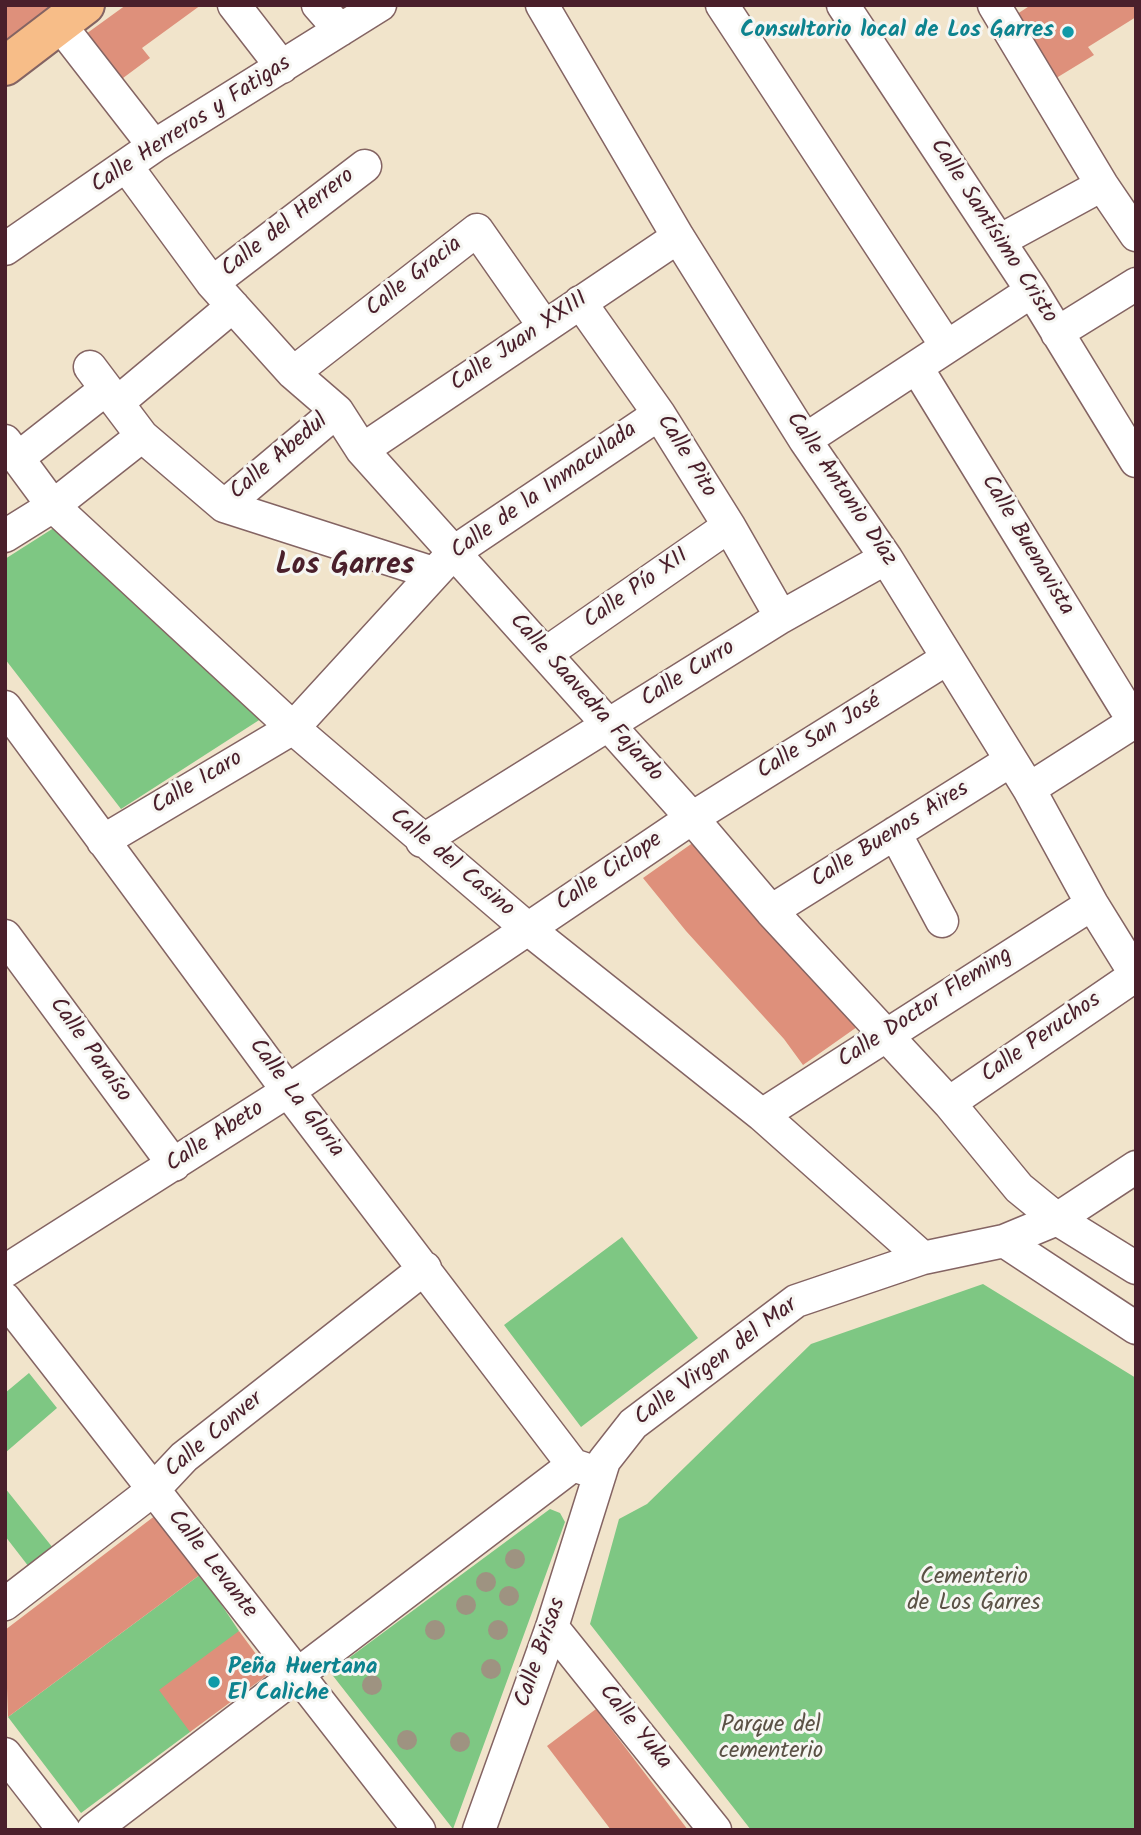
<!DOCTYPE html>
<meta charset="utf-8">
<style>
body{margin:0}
#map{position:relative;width:1141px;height:1835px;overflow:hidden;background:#f1e4cb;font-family:Kalam,sans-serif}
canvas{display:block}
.frame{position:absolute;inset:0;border:7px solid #4a1f2b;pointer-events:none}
</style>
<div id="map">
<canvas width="1141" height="1835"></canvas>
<div class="frame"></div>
</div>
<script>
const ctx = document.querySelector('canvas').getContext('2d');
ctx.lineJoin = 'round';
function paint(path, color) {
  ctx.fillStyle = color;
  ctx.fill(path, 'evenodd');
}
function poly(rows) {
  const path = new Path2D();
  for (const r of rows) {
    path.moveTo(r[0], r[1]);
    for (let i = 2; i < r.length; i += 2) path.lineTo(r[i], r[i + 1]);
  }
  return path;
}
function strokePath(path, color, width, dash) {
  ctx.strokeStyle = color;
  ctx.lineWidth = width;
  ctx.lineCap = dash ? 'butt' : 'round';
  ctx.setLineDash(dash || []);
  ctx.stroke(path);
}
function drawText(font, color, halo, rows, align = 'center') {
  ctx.font = font + ' Kalam,sans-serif';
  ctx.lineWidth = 6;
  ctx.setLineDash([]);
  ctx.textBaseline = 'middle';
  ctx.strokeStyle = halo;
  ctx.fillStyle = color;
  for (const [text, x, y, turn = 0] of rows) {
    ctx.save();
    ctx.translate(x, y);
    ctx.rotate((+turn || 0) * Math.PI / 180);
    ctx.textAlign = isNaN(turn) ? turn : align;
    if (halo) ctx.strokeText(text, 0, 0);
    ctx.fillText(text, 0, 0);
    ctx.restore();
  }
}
const green = poly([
 [60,524,267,715,121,809,5,659,5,559],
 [622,1237,698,1338,581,1427,504,1325],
 [983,1284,1136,1378,1136,1830,751,1830,590,1624,619,1519,647,1504,811,1344],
 [29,1373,57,1408,5,1453,5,1393],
 [5,1488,53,1548,29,1567,5,1536],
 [550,1509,560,1513,565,1522,453,1829,330,1672],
 [201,1574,239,1631,190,1732,81,1813,8,1717]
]);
const building = poly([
 [5,5,52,5,5,43],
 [126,5,201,5,142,48,150,58,115,84,79,39],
 [1031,5,1136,5,1136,17,1088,47,1094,55,1053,80,1014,16],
 [694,842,857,1027,803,1065,784,1039,686,931,643,878],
 [156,1515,201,1574,8,1717,5,1630],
 [239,1631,270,1673,190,1732,159,1690],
 [596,1709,688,1830,611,1830,547,1746]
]);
const minor = poly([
 [234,5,282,67],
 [318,5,340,30],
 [542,5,678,237,805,440,886,558,1029,789,1092,904,1136,975],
 [722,5,947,347],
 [843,5,1032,291,1136,461],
 [994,5,1102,185,1136,235],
 [60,25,154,146],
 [127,167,212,283,293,373,337,411,362,450,692,818,771,911,949,1103,1019,1188,1057,1219,1136,1268],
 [999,241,1102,185],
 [5,249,154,146,380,5],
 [212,283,365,166],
 [580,302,659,414,729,526,781,617],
 [1057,333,1136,284],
 [90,367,142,436,224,506,433,573],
 [917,368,1136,725],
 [293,373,477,230,544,326],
 [117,403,233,306],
 [805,440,1032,291],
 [5,441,53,506,293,728,527,928,762,1115,923,1258],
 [362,450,678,237],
 [18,458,106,389],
 [224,506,337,411],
 [5,536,53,506,142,436],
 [545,654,729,526],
 [5,707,288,1091,573,1465,600,1474],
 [1029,789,1134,722],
 [895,833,942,921],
 [103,841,293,728,454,552,659,414],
 [422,841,781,617,886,558],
 [771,911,1010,761],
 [5,936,174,1165],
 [949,1103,1136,975],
 [762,1115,1092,904],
 [1004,1241,1136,1328],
 [5,1271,288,1091,692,818,948,658],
 [5,1299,419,1830],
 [5,1604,153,1490,184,1457,425,1268],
 [552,1627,715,1830],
 [5,1754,64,1830],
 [93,1830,573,1465],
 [479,1830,552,1627,604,1461,633,1424,796,1301,923,1258,1004,1241,1057,1219,1136,1167]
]);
const major = poly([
 [5,66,85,5]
]);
const trees = [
 [515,1559],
 [486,1582],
 [509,1596],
 [466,1605],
 [435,1630],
 [498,1630],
 [491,1669],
 [372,1685],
 [407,1740],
 [460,1742]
];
const markers = [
 [1068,32,7,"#0f9aa8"],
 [214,1682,7,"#0f9aa8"]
];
const cultureNames = [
 ["Consultorio local de Los Garres",1054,32],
 ["Peña Huertana",228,1669,"left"],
 ["El Caliche",228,1695,"left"]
];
const streetNames = [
 ["Calle Herreros y Fatigas",192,126,-33],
 ["Calle del Herrero",289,224,-38],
 ["Calle Santísimo Cristo",992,232,57],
 ["Calle Gracia",415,278,-38],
 ["Calle Juan XXIII",520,343,-34],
 ["Calle Pito",685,457,58],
 ["Calle Abedul",280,458,-40],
 ["Calle Antonio Díaz",840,490,56],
 ["Calle de la Inmaculada",545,492,-35],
 ["Calle Buenavista",1026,546,59],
 ["Calle Pío XII",637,590,-35],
 ["Calle Curro",689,675,-32],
 ["Calle Saavedra Fajardo",585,699,48],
 ["Calle San José",820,738,-32],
 ["Calle Icaro",198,784,-31],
 ["Calle Buenos Aires",891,836,-32],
 ["Calle del Casino",451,864,40],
 ["Calle Ciclope",610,873,-34],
 ["Calle Doctor Fleming",926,1009,-33],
 ["Calle Peruchos",1042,1039,-35],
 ["Calle Paraíso",89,1051,54],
 ["Calle La Gloria",295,1099,53],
 ["Calle Abeto",216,1138,-33],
 ["Calle Virgen del Mar",717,1363,-37],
 ["Calle Conver",215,1436,-40],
 ["Calle Levante",211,1565,52],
 ["Calle Brisas",542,1653,-71],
 ["Calle Yuka",634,1728,51]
];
const parkNames = [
 ["Cementerio",974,1579],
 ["de Los Garres",974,1605],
 ["Parque del",771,1727],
 ["cementerio",771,1753]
];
const districtNames = [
 ["Los Garres",345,568]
];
paint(green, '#7ec783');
paint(building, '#de907b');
strokePath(minor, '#846463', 35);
strokePath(major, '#846463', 42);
strokePath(minor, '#fff', 32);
strokePath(major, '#f7bd88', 38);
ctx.fillStyle = '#9e9381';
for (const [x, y] of trees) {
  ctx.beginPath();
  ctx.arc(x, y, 10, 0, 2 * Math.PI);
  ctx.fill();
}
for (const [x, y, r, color] of markers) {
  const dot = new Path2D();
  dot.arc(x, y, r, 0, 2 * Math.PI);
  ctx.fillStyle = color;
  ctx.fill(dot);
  strokePath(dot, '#f6f6f2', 2.5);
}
drawText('bold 23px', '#0d838f', '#f6f6f2', cultureNames, 'right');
drawText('23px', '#4a1f2b', '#f6f6f2', streetNames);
drawText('23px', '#5a5145', '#f6f6f2', parkNames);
drawText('bold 30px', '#4a1f2b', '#f6f6f2', districtNames);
</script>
